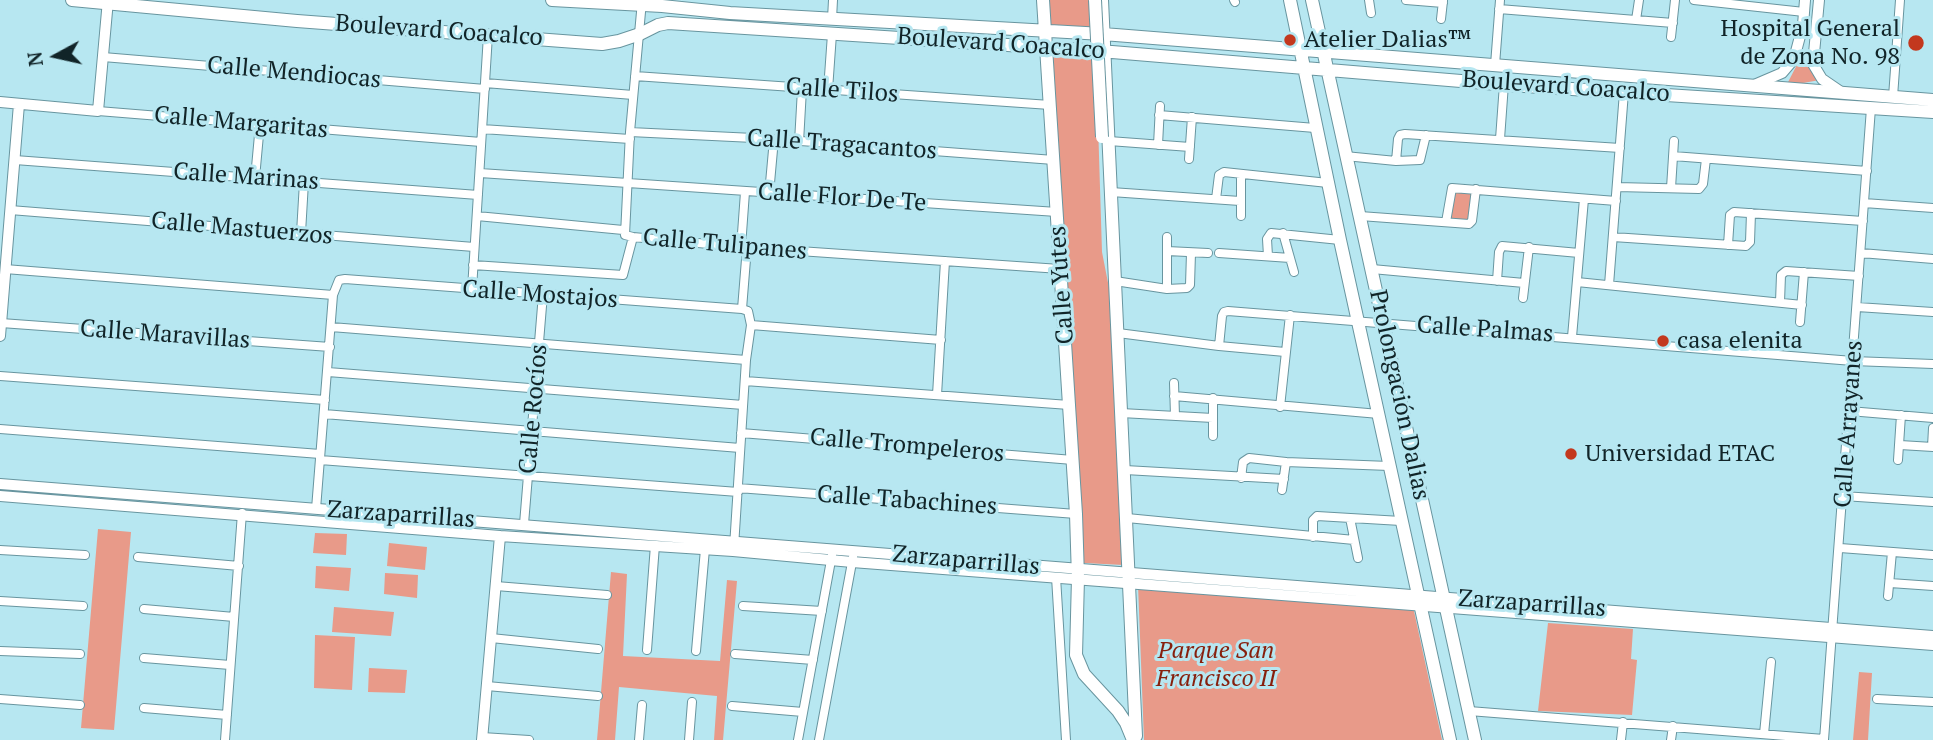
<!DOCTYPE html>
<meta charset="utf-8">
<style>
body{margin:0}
#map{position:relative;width:1933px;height:740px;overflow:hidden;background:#b7e7f1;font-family:"PT Serif",serif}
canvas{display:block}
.north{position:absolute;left:21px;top:21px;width:70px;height:70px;-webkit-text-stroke:5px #b7e7f1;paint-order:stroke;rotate:262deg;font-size:19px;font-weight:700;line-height:28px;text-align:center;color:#112428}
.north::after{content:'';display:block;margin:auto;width:24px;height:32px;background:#112428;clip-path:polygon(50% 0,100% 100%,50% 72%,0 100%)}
</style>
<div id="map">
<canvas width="1933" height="740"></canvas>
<div class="north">N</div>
</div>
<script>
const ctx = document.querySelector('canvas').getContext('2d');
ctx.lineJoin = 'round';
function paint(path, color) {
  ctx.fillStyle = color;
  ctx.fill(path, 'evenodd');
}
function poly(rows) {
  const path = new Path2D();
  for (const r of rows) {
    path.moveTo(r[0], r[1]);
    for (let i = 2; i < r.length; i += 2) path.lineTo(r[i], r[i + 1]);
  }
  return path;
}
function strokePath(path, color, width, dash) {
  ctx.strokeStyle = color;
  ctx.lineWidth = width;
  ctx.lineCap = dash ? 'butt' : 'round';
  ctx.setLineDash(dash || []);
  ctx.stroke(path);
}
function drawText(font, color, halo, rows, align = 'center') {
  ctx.font = font + ' "PT Serif",serif';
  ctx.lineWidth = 6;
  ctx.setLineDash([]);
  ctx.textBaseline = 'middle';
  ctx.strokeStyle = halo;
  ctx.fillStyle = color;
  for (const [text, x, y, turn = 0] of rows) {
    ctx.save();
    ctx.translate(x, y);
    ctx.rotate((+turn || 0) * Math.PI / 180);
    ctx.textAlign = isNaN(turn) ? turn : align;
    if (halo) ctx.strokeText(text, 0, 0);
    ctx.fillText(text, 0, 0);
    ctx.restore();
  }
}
const green = poly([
 [1047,0,1092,0,1094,29,1048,27],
 [1051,57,1096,59,1102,252,1110,293,1123,565,1084,563],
 [1801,57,1820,80,1786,86],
 [1453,190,1475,191,1469,223,1448,222],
 [98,529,131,532,114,730,81,728],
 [315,533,347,534,346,555,313,553],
 [389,543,427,547,425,570,387,566],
 [316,566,351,568,349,591,315,588],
 [611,572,627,574,623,656,720,661,727,580,737,581,723,740,714,740,717,696,619,687,615,740,597,740],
 [385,573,418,575,417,598,384,594],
 [1138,585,1412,602,1442,740,1144,740],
 [334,607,394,612,391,636,332,632],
 [1548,623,1633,629,1631,659,1637,660,1632,715,1538,711],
 [315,635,355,637,352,690,314,688],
 [369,668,407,670,405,693,368,692],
 [1859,672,1872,673,1868,740,1853,740]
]);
const minor = poly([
 [1234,0,1235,2],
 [1369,0,1371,13],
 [1406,0,1443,3],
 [1694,0,1804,12],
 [642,1,630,132,625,235,633,237,741,247,1060,269],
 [1499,9,1673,23],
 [832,19,833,0],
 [1441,19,1443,1],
 [1636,20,1639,0],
 [1671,37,1675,0],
 [103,57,485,89],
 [1495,65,1500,0],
 [635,76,1050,105],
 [485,83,633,95],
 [828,90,832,34],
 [1893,97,1900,0],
 [98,111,481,142],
 [1159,115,1315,128],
 [482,129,630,139],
 [630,132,774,139,1054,160],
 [1500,139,1504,84],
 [1109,141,1190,147],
 [799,142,802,89],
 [1158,145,1160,106],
 [1345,156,1396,161,1420,160,1426,135],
 [1673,156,1867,171],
 [1189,159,1192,117],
 [15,160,478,195],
 [1396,161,1398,139,1400,135,1405,134,1620,148],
 [480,173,1057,212],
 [255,178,260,124],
 [1617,187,1699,189,1703,184,1706,159],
 [1671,188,1674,141],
 [1111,192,1240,201],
 [769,194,774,139],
 [1216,199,1219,175,1224,172,1328,183],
 [1864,203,1933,208],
 [10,210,474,247],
 [477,216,623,230],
 [1241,216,1241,175],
 [1360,216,1469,224,1472,221,1476,189],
 [1446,222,1452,188,1616,201],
 [301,233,304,182],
 [1283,233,1294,272],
 [1167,237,1167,289],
 [1613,237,1746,246,1750,242,1751,213],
 [1728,245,1730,215,1734,212,1863,221],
 [741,247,745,192],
 [1167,251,1208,253],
 [1219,253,1290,258],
 [1861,253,1933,259],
 [1268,256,1267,239,1271,233,1340,240],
 [473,265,623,275,633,237],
 [5,269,333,295],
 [1372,269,1524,283],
 [1115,281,1167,289,1187,288,1190,285,1191,253],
 [1497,281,1499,252,1502,246,1579,253],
 [1577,282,1802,305],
 [1609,285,1624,92],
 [472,289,488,35],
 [1523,298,1529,247],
 [1780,302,1781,275,1786,271,1859,276],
 [1857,307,1933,312],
 [1800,322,1804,272],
 [1,323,330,347],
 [751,325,941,340],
 [331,327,746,360],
 [1118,333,1219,346,1285,352],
 [1572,337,1584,199],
 [1219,346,1222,316,1224,312,1228,311,1853,361,1933,364],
 [328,372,743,405],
 [0,376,325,400],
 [745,381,1069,405],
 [1174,383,1175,416],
 [937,395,945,261],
 [1174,396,1379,414],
 [1280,407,1290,315],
 [1849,411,1933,418],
 [1121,413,1213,418],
 [324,414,740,448],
 [0,429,320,454],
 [741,433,1073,460],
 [1213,436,1213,398],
 [1900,445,1933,447],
 [1932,447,1933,428],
 [320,460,738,492],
 [1898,460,1901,415],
 [1125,470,1284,479],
 [1241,478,1243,462,1249,458,1286,462,1389,466],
 [738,488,1076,514],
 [1282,490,1286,462],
 [1843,496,1933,502],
 [316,509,333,295,339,280,345,279,742,309],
 [1127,518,1354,540],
 [1350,518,1358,558],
 [524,524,543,294],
 [1313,537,1313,520,1317,516,1401,521],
 [734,547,746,360,751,325,748,311,742,309,747,247],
 [1840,548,1933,555],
 [0,550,85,555],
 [138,557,239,566],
 [1056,577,1066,740],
 [1890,583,1933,586],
 [496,586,607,595],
 [1888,596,1892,552],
 [0,601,83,606],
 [743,606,822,611],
 [144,609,234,617],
 [491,638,598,649],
 [647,650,655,545],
 [0,651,80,654],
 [696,651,705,549],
 [735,654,813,660],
 [144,658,230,665],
 [487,686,598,696],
 [0,699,80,705],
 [1877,699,1933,702],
 [732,706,803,712],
 [144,708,227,715],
 [1469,711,1824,739],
 [1764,734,1771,662],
 [482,737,529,740],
 [225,740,242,513],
 [639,740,642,705],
 [689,740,692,702],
 [798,740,832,555],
 [819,740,853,557],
 [1621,740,1623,722],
 [1671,740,1673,726],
 [1824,740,1871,108]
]);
const tertiary = poly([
 [1819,0,1813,64,1822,79,1841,92],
 [1754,85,1782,73,1794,59,1803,25,1805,0],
 [0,102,98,111,108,0],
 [0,336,19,104],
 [0,484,1933,636],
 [0,496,500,536,733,551,852,562,1933,645],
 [482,740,500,536]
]);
const secondary = poly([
 [72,0,297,21,602,44,619,41,640,34,658,25,668,23,1100,51,1509,85,1933,112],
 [552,0,662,6,730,13,1103,34,1933,100],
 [1043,0,1076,514,1078,578,1076,655,1084,674,1118,711,1126,723,1133,740],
 [1102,0,1136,736],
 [1290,0,1340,240,1450,740],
 [1312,0,1475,740]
]);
const secondaryBridge = poly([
 [1095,0,1102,137]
]);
const markers = [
 [1290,40,7,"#c3381e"],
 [1916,43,9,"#c3381e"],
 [1663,341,7,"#c3381e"],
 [1571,454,7,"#c3381e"]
];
const poiNames = [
 ["Hospital General",1900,29,"right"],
 ["de Zona No. 98",1900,57,"right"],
 ["Atelier Dalias™",1304,40],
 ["casa elenita",1677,341],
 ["Universidad ETAC",1585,454]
];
const streetNames = [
 ["Boulevard Coacalco",439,31,4],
 ["Boulevard Coacalco",1001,44,4],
 ["Calle Mendiocas",294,73,5],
 ["Boulevard Coacalco",1566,87,4],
 ["Calle Tilos",842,91,4],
 ["Calle Margaritas",241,123,5],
 ["Calle Tragacantos",842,145,4],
 ["Calle Marinas",246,177,4],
 ["Calle Flor De Te",842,198,4],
 ["Calle Mastuerzos",242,229,5],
 ["Calle Tulipanes",725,245,5],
 ["Calle Yutes",1062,285,-94],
 ["Calle Mostajos",540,295,4],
 ["Calle Palmas",1485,330,4],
 ["Calle Maravillas",165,335,4],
 ["Prolongación Dalias",1399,395,78],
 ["Calle Rocíos",534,409,-85],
 ["Calle Arrayanes",1849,424,-86],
 ["Calle Trompeleros",907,446,5],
 ["Calle Tabachines",907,501,4],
 ["Zarzaparrillas",401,515,4],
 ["Zarzaparrillas",966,561,5],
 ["Zarzaparrillas",1532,604,4]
];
const parkNames = [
 ["Parque San",1216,651],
 ["Francisco II",1216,679]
];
paint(green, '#e89a89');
strokePath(minor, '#68959f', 10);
strokePath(tertiary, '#68959f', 12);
strokePath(secondary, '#68959f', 14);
strokePath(minor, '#fff', 8);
strokePath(tertiary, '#fff', 10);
strokePath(secondary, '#fff', 12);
strokePath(secondaryBridge, '#68959f', 14, []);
strokePath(secondaryBridge, '#fff', 12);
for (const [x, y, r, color] of markers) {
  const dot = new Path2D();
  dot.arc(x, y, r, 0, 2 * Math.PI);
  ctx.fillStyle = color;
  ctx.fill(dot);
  strokePath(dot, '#b7e7f1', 2.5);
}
drawText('24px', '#112428', '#b7e7f1', poiNames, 'left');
drawText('24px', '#112428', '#b7e7f1', streetNames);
drawText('italic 24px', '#871f0c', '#b7e7f1', parkNames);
</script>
